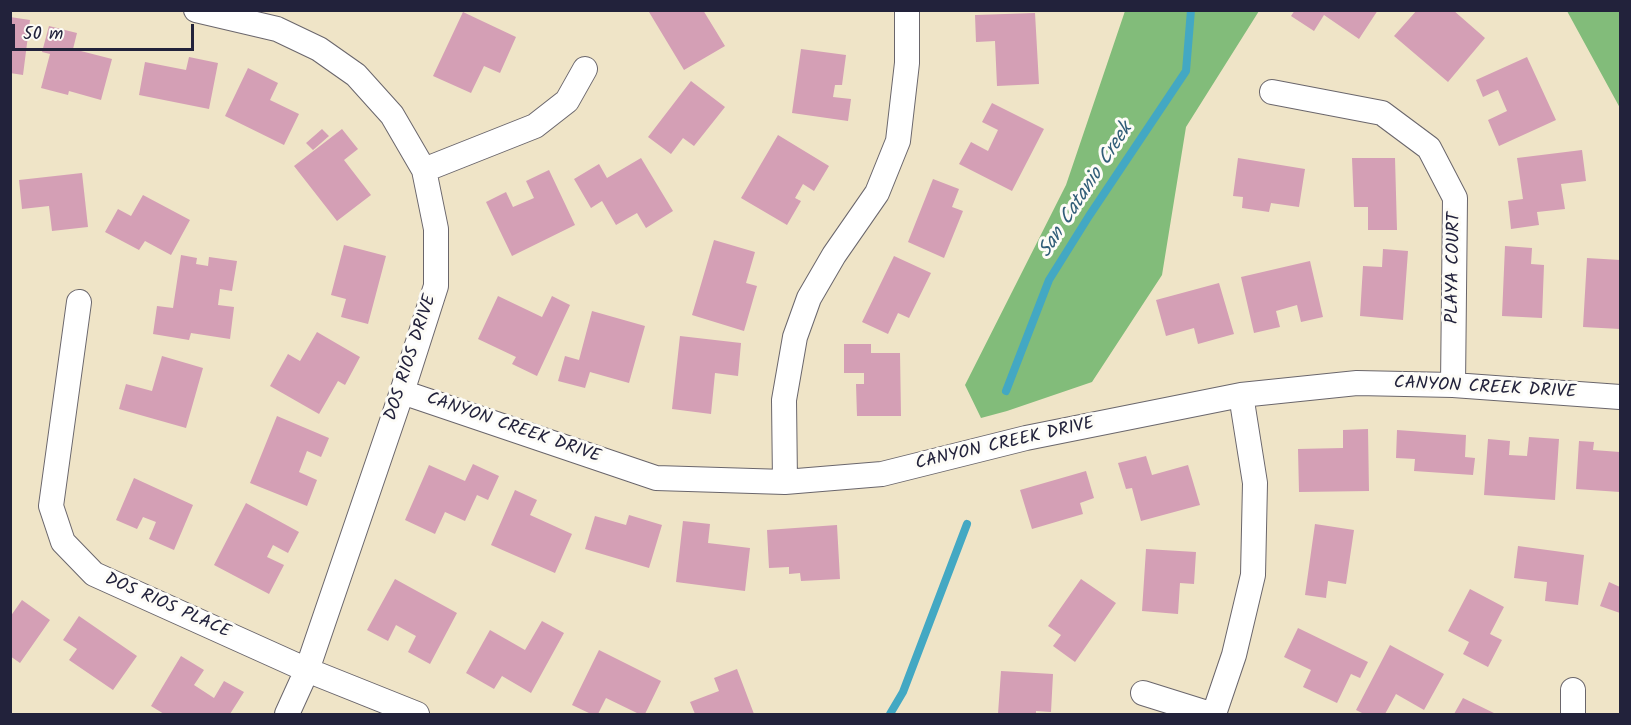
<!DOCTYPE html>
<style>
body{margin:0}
#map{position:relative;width:1631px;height:725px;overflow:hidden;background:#efe4c7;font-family:Kalam,sans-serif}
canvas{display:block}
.frame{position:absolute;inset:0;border:12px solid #22223b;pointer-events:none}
.scale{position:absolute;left:12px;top:24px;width:182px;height:27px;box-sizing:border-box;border:3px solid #22223b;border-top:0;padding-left:8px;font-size:18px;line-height:21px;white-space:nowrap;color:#22223b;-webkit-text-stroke:4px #fdfcf7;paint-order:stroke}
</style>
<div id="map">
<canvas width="1631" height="725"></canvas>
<div class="frame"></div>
<div class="scale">50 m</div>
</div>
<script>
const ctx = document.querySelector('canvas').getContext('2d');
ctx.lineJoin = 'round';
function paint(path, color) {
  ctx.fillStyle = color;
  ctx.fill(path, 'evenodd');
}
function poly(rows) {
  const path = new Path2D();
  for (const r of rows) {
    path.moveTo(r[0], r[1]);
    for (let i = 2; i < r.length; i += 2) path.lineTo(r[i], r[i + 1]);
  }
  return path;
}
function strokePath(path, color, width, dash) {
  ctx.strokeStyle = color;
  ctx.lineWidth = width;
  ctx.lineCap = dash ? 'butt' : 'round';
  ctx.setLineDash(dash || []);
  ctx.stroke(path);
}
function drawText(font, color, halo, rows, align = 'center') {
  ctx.font = font + ' Kalam,sans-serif';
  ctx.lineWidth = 6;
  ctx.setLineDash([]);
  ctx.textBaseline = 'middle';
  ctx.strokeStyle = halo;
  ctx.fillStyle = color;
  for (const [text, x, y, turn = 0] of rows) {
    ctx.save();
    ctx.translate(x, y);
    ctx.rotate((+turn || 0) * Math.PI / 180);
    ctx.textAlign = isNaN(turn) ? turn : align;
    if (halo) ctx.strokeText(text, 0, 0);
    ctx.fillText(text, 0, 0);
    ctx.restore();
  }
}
const forest = poly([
 [1125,11,1259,11,1186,127,1162,275,1092,382,1007,411,981,418,965,385,1066,185],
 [1567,11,1620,11,1620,108]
]);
const stream = poly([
 [1006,391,1049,280,1089,216,1186,71,1191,10],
 [890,714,903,692,967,524]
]);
const building = poly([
 [652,10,703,10,725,46,684,70,649,12],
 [1295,10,1378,10,1359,39,1324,15,1314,31,1291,16],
 [1417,10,1453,10,1485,38,1448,82,1394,36],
 [463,12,516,37,500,73,484,66,471,93,433,76],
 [1035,13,1039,84,997,86,995,41,976,42,975,15],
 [10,17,30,20,23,75,10,73],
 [49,26,77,33,73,49,112,59,101,100,69,91,68,95,41,88,50,54,42,52],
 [801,49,846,55,842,85,835,85,833,97,851,99,848,121,792,113],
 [189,57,218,63,209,109,139,95,145,62,186,70],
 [1527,57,1556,120,1499,146,1488,120,1507,111,1498,90,1483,97,1476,80],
 [248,68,278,83,270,100,299,114,284,145,225,116],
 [691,81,725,107,694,146,683,138,671,154,648,137],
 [992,103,1044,129,1012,191,959,164,971,142,988,151,998,130,982,122],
 [322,129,329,136,313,150,306,143],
 [342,129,358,149,344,160,371,195,337,221,294,166],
 [778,135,829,166,814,191,803,184,795,198,801,201,787,225,741,198],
 [1582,150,1586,181,1561,184,1565,209,1537,212,1539,225,1511,229,1508,201,1523,199,1517,158],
 [641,158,673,211,646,228,637,213,616,225,602,201,591,208,574,179,599,164,607,178],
 [1238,158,1305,169,1299,207,1271,203,1269,212,1242,208,1243,197,1233,196],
 [1352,158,1395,158,1397,230,1368,230,1368,207,1354,207],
 [549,170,575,225,512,256,486,202,506,192,513,207,534,198,526,181],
 [82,173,88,227,52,231,49,206,22,209,19,180],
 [933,179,959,189,952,207,963,211,944,258,908,242],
 [143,195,190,220,171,255,145,241,139,250,105,232,118,209,131,216],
 [714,240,755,252,746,283,757,286,744,331,692,315],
 [344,245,386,256,368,324,341,317,346,299,331,295],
 [1505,246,1532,248,1531,264,1544,265,1542,318,1502,316],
 [1383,249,1408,251,1403,320,1360,316,1363,266,1382,267],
 [181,255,197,258,196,264,208,266,209,257,237,261,232,291,220,289,218,305,234,307,230,339,191,333,189,340,153,334,157,306,173,308],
 [894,256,931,273,909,318,898,313,888,334,862,322],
 [1587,258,1620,260,1620,329,1583,327],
 [1310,261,1323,317,1301,322,1297,305,1276,311,1280,327,1254,333,1241,277],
 [1219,283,1234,334,1198,344,1194,328,1166,336,1156,300],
 [498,296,542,317,552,296,570,305,537,376,512,364,516,357,478,339],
 [592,311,645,326,629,383,590,372,585,388,558,381,565,356,579,360],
 [317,332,360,357,345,385,338,381,319,414,270,386,288,354,300,361],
 [680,336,741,343,738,376,715,373,711,414,672,409],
 [844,344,871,344,871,353,900,353,901,416,857,416,856,384,864,384,864,373,844,373],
 [162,356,203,368,186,428,119,409,126,384,152,391],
 [277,416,329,438,321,457,307,451,299,472,317,480,307,506,250,483],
 [1368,429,1369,491,1299,492,1298,449,1343,448,1343,430],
 [1397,430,1466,435,1465,457,1475,458,1473,475,1414,471,1415,459,1396,458],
 [1529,437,1559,439,1555,500,1484,495,1488,439,1510,441,1509,455,1527,456],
 [1579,441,1594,442,1593,450,1620,452,1620,492,1576,489],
 [1146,456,1152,475,1188,465,1200,505,1141,521,1132,488,1126,489,1118,463],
 [473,464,499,476,488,500,477,495,465,521,445,512,435,534,405,520,429,465,465,481],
 [1086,471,1094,498,1080,503,1083,514,1032,529,1020,490],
 [134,478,193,505,174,550,149,539,156,522,143,517,137,529,116,520],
 [515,490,537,500,530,515,572,534,555,573,491,545],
 [246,503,299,532,288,553,273,545,267,557,284,565,269,594,214,565],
 [629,515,662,525,649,568,585,549,595,516,626,525],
 [683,521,710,524,708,543,750,548,745,591,676,582],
 [1315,524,1354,530,1346,584,1328,581,1326,598,1305,595],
 [837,525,840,579,801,581,800,573,789,574,789,567,769,568,767,530],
 [1518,546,1584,555,1578,605,1545,601,1547,582,1514,578],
 [1146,549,1196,552,1194,584,1180,583,1178,614,1142,611],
 [395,579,457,613,430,664,408,652,416,636,396,625,388,641,367,630],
 [1081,579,1116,603,1075,662,1053,646,1061,635,1048,626],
 [1609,582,1620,587,1620,613,1600,606],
 [1470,589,1504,607,1490,634,1502,640,1488,667,1463,654,1469,642,1448,631],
 [22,600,50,620,20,663,10,656,10,617],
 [79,616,137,656,113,690,69,660,77,649,63,640],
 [542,621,564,633,531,693,502,676,494,689,466,673,490,630,525,650],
 [1298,628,1368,662,1360,678,1351,674,1337,703,1303,687,1311,670,1284,657],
 [1390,645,1444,674,1424,710,1396,694,1385,714,1364,714,1356,710],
 [599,650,661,681,645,714,639,714,606,698,598,714,591,714,572,705],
 [181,656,204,670,194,685,214,698,224,681,244,692,230,714,164,714,151,706],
 [737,669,754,714,695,714,690,702,719,691,714,678],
 [1001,671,1053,674,1051,712,1036,711,1036,714,998,714],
 [1463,698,1496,714,1454,714]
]);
const street = poly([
 [196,10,277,29,319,49,356,75,392,115,424,170,436,229,436,286,402,392,307,670,287,714],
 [1272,92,1382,113,1429,148,1455,198,1453,385],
 [424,170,535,126,567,101,585,69],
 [79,302,51,506,63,542,94,574,307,670,417,714],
 [402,392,656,478,785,482,882,474,1026,438,1241,395,1357,383,1453,385,1620,397],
 [785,482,784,400,795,337,809,298,834,255,877,193,898,141,907,63,907,10],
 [1573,690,1573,714],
 [1143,693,1210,714],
 [1214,714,1234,655,1253,575,1255,483,1241,395]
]);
const streetNames = [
 ["PLAYA COURT",1455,268,-89],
 ["DOS RIOS DRIVE",412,358,-72],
 ["CANYON CREEK DRIVE",1485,389,3],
 ["CANYON CREEK DRIVE",513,429,19],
 ["CANYON CREEK DRIVE",1005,445,-13],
 ["DOS RIOS PLACE",167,607,24]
];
const waterNames = [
 ["San Catanio Creek",1087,191,-57]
];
paint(forest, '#82bc7a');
strokePath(stream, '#43a8c3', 8);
paint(building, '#d49fb5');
strokePath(street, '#6a666c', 26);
strokePath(street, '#fff', 24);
drawText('18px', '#22223b', '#fdfcf7', streetNames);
drawText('italic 20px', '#315e78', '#fdfcf7', waterNames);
</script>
